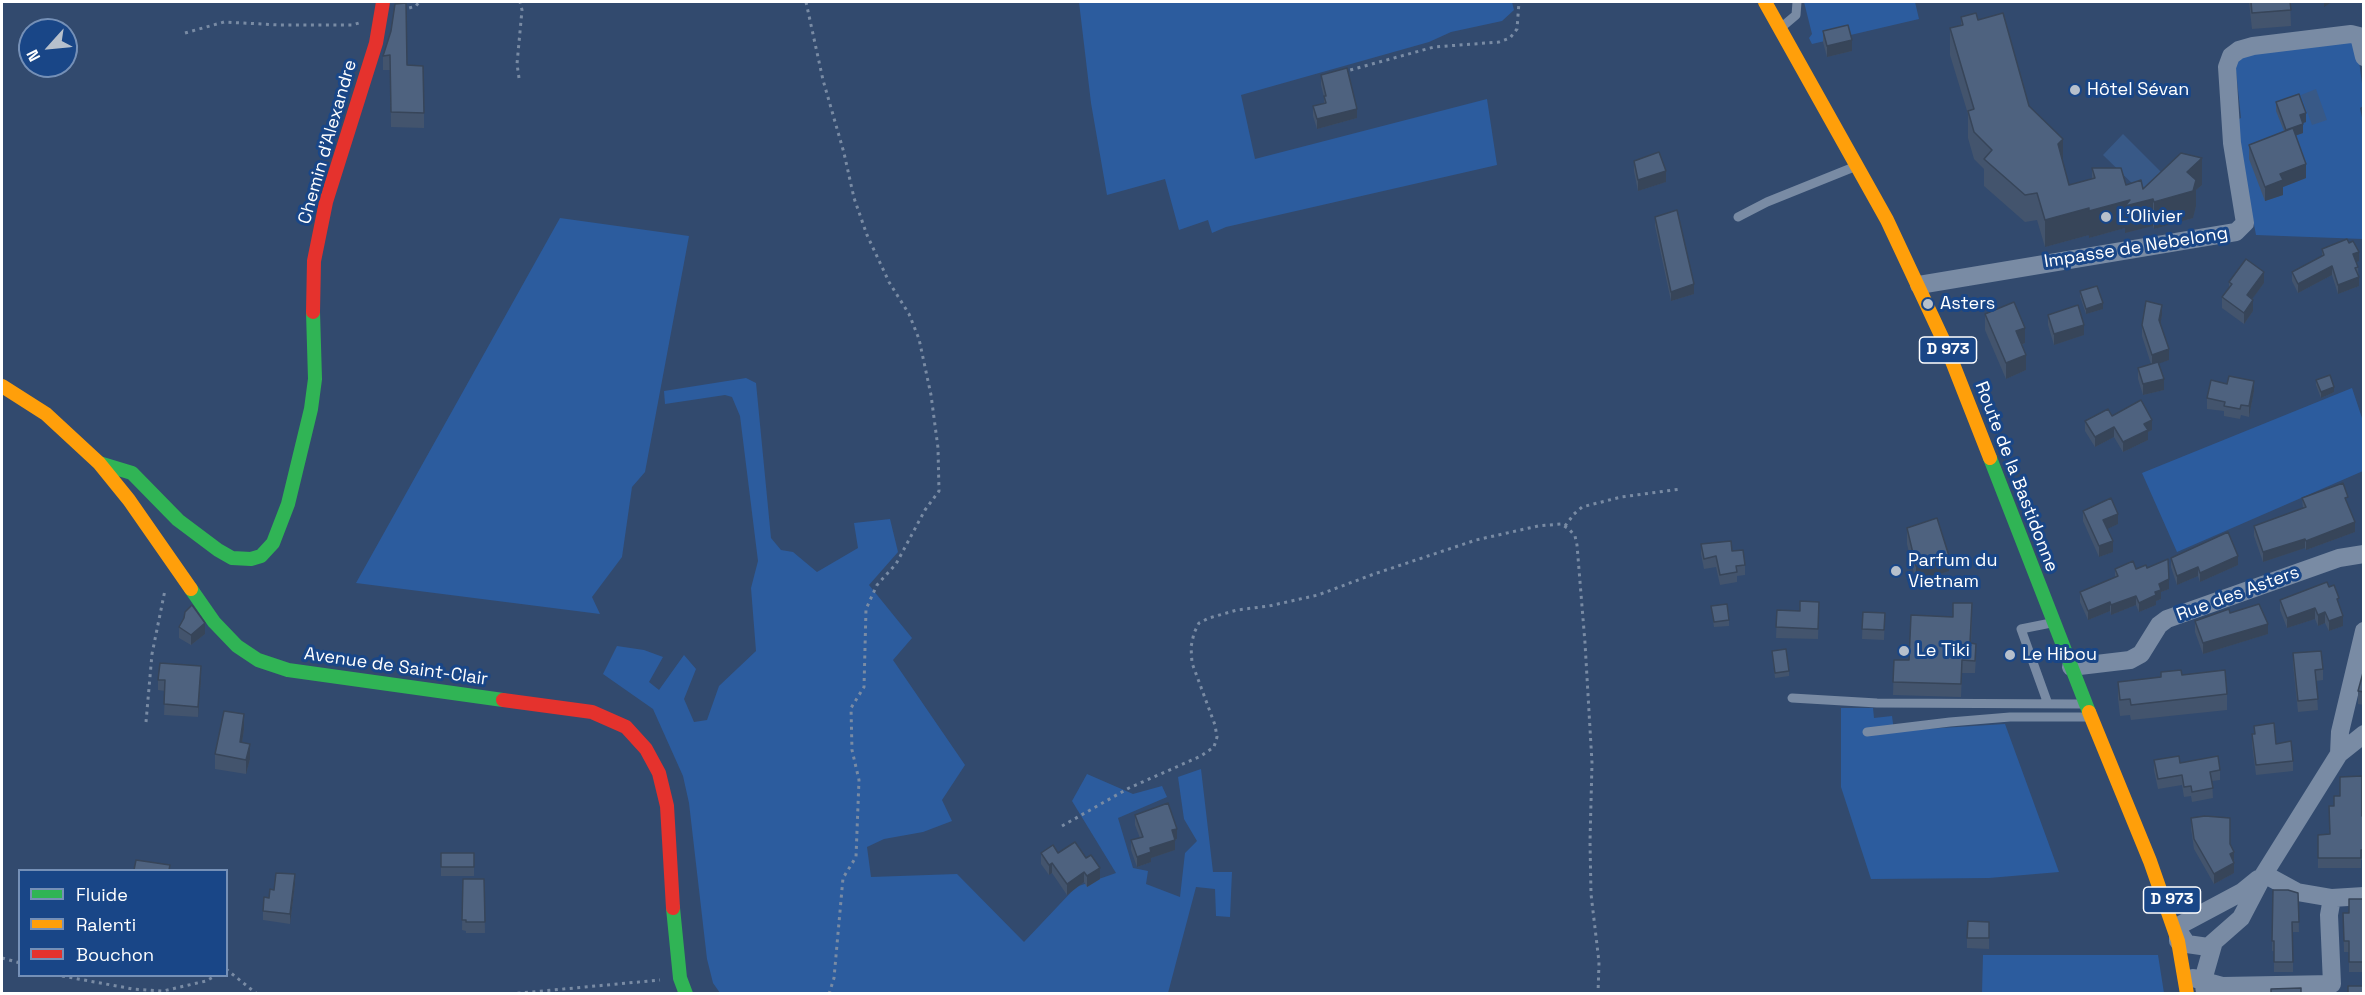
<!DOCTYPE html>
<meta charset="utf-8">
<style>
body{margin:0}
#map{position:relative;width:2365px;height:995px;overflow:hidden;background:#324a6e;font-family:"Space Grotesk",sans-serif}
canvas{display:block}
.frame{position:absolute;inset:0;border:3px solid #fff;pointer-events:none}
.legend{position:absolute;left:18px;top:869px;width:210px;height:108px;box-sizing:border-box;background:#194687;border:2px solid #7590b7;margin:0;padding:8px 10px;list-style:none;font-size:18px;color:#fff}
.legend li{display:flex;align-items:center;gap:12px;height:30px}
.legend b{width:30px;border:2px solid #7590b7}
.north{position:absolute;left:18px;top:18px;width:60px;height:60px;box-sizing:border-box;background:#194687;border:2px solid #7590b7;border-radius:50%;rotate:243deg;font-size:16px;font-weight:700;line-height:24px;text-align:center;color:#fff}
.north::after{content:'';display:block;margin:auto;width:21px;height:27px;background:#b7c0cc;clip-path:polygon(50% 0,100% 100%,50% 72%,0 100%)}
</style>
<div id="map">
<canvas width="2365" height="995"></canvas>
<div class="frame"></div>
<ul class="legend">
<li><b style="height:8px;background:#30b455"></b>Fluide</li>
<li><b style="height:8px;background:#ff9f0a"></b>Ralenti</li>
<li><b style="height:8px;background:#e5322d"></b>Bouchon</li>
</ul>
<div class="north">N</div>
</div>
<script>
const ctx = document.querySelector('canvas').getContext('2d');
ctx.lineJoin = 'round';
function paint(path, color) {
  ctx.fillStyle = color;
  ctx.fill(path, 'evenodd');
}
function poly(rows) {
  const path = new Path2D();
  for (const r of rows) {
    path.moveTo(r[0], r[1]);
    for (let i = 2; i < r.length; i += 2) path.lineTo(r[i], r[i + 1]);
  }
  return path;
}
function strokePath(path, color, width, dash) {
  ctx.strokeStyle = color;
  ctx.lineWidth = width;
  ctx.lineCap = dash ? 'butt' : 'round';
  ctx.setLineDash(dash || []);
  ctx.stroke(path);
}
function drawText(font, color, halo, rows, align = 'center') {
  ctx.font = font + ' "Space Grotesk",sans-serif';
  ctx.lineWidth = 6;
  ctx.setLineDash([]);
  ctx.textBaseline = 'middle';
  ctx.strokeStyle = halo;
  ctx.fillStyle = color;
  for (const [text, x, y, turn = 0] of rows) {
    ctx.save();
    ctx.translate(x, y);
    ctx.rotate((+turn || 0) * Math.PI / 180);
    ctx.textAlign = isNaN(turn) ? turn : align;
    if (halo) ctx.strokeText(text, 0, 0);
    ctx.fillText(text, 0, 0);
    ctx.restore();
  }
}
const green = poly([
 [1079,2,1512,2,1514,10,1502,21,1451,32,1429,42,1241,95,1255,159,1487,99,1497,165,1226,227,1212,233,1208,220,1179,230,1165,179,1107,195,1091,103],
 [1804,2,1915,2,1919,19,1812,44,1809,38,1812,34],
 [2346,39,2357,45,2364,99,2363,106,2360,108,2364,127,2363,239,2256,235,2234,121,2241,118,2235,62,2241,54],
 [560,218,689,236,645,472,632,487,622,557,592,597,600,614,356,583],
 [746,378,756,383,771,538,781,550,793,552,817,572,858,548,854,523,890,519,898,552,869,585,912,638,893,660,965,765,942,800,952,821,923,832,884,839,867,847,871,877,957,874,1024,942,1076,887,1116,873,1072,801,1087,774,1133,794,1162,786,1167,797,1118,818,1133,868,1148,871,1146,884,1180,897,1185,853,1197,841,1184,819,1178,777,1201,769,1213,872,1232,872,1230,917,1216,916,1215,889,1196,887,1168,993,720,993,713,983,707,959,689,803,683,776,653,709,603,674,617,646,644,650,663,657,649,682,659,690,684,655,696,669,684,699,694,722,707,720,719,686,756,651,751,588,758,561,740,416,732,397,725,395,665,404,664,391],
 [2352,388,2363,421,2363,471,2177,552,2142,473],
 [1841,708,1873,708,1874,718,1892,716,1894,731,2005,724,2059,872,1989,878,1871,879,1841,787],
 [1983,955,2158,955,2164,993,1982,993]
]);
const water = poly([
 [2316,89,2327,120,2312,125,2301,95],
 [2123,134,2162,173,2142,193,2103,155]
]);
const path = poly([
 [806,2,823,80,844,153,854,198,867,235,889,282,909,314,919,339,931,395,938,448,939,491,925,510,896,564,877,585,866,609,864,687,851,708,852,750,859,780,856,857,843,878,834,978,829,994],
 [402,10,416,6,419,2],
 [185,33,224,22,280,25,352,25,359,23],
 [1343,72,1434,47,1499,42,1510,38,1517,29,1519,2],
 [519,78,517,64,522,10,520,2],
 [1565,526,1574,514,1582,507,1621,497,1681,489],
 [146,722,152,654,165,590],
 [1062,826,1129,788,1201,756,1214,747,1217,737,1215,725,1192,663,1191,647,1194,633,1199,623,1209,618,1237,610,1269,606,1318,595,1374,574,1476,540,1538,526,1561,524,1569,529,1575,536,1577,545,1585,643,1592,763,1590,841,1591,894,1599,962,1598,994],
 [2,958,20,963],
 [226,969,257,994],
 [62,976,133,989,163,991,206,981,215,976],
 [510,994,660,980]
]);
const lane = poly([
 [1783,26,1796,15,1797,2],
 [1738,217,1767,202,1854,167],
 [1792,698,1877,703,2081,704],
 [2048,704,2021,629,2051,623],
 [1867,732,1950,722,2010,717,2086,717]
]);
const street = poly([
 [1919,285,2236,232,2245,223,2232,143,2227,67,2231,56,2239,50,2253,46,2351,34,2359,36,2364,57],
 [2071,667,2130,660,2141,654,2159,625,2167,619,2339,558,2364,554],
 [2339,754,2340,732,2364,631],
 [2264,874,2297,892,2332,898,2364,896],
 [2177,929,2187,944,2208,947,2241,918,2264,874,2339,754,2364,734],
 [2178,941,2178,932,2182,924,2242,892,2258,879],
 [2193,978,2222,986,2332,984,2329,915,2332,898],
 [2205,992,2203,980,2213,945]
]);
const fast = poly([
 [1990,458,2089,712],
 [99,463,132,473,178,520,218,550,232,558,251,559,261,556,273,543,288,504,311,409,315,379,313,312],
 [191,589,214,622,237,646,258,660,288,670,503,700],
 [673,908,680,978,686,994]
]);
const slow = poly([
 [1765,2,1887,220,1946,346,1990,458],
 [2,386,46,414,99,463,129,500,191,589],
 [2089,712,2150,861,2178,941,2187,994]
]);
const jam = poly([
 [313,312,314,261,326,202,376,43,383,2],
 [503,700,592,712,626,727,646,749,659,773,667,806,673,908]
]);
const wall = poly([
 [2249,2,2290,2,2291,26,2252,29],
 [1961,17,1978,20,2063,163,2069,185,2092,179,2092,168,2126,185,2143,189,2202,185,2196,190,2196,206,2193,218,2154,229,2153,226,2125,233,2125,228,2089,238,2089,235,2045,247,2037,220,2025,222,1984,186,1984,169,1974,159,1968,138,1968,114,1950,55,1950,28,1961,25],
 [391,31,407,65,424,113,424,128,391,127,390,70,383,70,383,56],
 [1823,31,1852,51,1827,57,1823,42],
 [1321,75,1357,118,1317,129,1313,116,1313,106,1324,103,1324,97,1321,85],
 [2276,102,2306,122,2303,123,2303,133,2296,135,2306,178,2283,187,2283,195,2265,201,2249,159,2249,145,2284,131,2276,111],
 [1634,161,1666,182,1638,191,1634,171],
 [1655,217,1694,294,1671,301,1655,226],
 [2322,249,2359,261,2356,262,2358,267,2359,286,2338,294,2332,275,2298,293,2292,281,2292,272,2322,256],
 [2229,282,2264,283,2252,299,2253,311,2244,324,2222,308,2222,297,2229,288],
 [2080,291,2103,309,2086,314,2080,296],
 [1985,314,2025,343,2022,345,2026,370,2006,379,1985,330],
 [2048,315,2084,335,2054,345,2048,325],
 [2162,315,2160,324,2169,360,2159,363,2164,390,2143,395,2138,379,2138,368,2151,364,2142,336,2142,325],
 [2316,380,2334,392,2321,398,2316,385],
 [2254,391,2249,417,2241,415,2240,419,2224,416,2224,411,2207,409,2207,398],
 [2112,416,2152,430,2148,432,2148,440,2123,452,2114,437,2095,447,2085,431,2085,421],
 [2302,498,2348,506,2355,532,2306,550,2305,548,2263,562,2254,536,2254,526,2303,508],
 [2083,511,2118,524,2107,529,2113,552,2099,557,2083,521],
 [1907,528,1949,571,1916,582,1907,544],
 [1701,544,1732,551,1745,565,1745,575,1737,576,1737,582,1720,585,1716,567,1704,569,1701,554],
 [2171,558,2238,565,2200,582,2198,576,2177,585,2171,567],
 [2147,568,2169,589,2161,592,2161,599,2156,601,2156,605,2139,612,2136,605,2111,615,2110,611,2088,620,2080,602,2080,592,2115,577,2115,569,2136,569],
 [2329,587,2339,604,2343,626,2329,631,2325,623,2318,626,2315,619,2287,628,2280,610,2280,600],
 [1819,602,1818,639,1776,638,1777,610,1800,611],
 [1711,606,1729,620,1729,626,1714,627],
 [1863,612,1885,613,1884,640,1862,639],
 [2230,613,2268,634,2203,654,2195,632,2195,621],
 [1972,616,1971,644,1976,656,1975,673,1962,673,1961,697,1893,695,1894,660,1909,660,1953,617],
 [179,627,205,634,191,645,179,638],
 [1772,651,1789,671,1789,676,1775,678],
 [2293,653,2323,669,2323,680,2316,681,2318,710,2298,712,2293,664],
 [2364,669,2364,705,2358,704,2358,691],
 [2182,675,2227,694,2227,710,2131,720,2130,715,2120,716,2118,698,2118,682],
 [201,677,198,717,164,715,165,691,158,690,158,680],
 [2254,726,2276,744,2293,761,2293,771,2256,775,2252,744,2252,734,2254,734],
 [244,729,242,743,250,759,246,774,215,769,215,754],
 [2154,760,2180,763,2220,770,2220,780,2212,781,2213,798,2192,802,2191,796,2184,797,2182,785,2158,789,2154,770],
 [1135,815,1177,839,1175,840,1175,850,1151,858,1151,862,1137,867,1131,850,1131,840,1140,838,1135,825],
 [2362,816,2364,816,2364,860,2361,860,2361,868,2318,868,2318,835,2330,834],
 [2191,818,2230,844,2234,852,2234,873,2214,884,2194,849,2191,828],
 [441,853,474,853,474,876,441,876],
 [1041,853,1058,853,1100,879,1087,887,1084,882,1067,895,1052,873,1049,875,1041,864],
 [463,879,484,879,485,933,466,933,466,931,462,930],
 [295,884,290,924,263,920,263,911,274,890],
 [2273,890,2298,893,2299,932,2293,932,2293,972,2274,972,2274,951,2272,951],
 [2364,899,2364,972,2349,972,2349,952,2344,952,2343,913,2349,913],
 [1989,932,1989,949,1967,948,1967,938]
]);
const shadedWall = poly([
 [2324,2,2332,2,2324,7],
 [1852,40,1852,51,1827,57,1827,46],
 [1357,109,1357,118,1317,129,1317,119],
 [2306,113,2306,122,2300,124,2300,115],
 [2303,124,2303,133,2286,139,2286,130],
 [2063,139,2063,166,2058,144],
 [2202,158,2202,185,2196,190,2196,206,2193,218,2154,229,2154,202],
 [2306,164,2306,178,2283,187,2283,195,2265,201,2265,187,2280,174],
 [1666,171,1666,182,1638,191,1638,180],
 [2153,199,2153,226,2125,233,2125,228,2089,238,2089,211,2130,200],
 [2089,208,2089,235,2045,247,2045,220],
 [2359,252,2359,261,2353,264,2353,254],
 [2332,266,2332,275,2298,293,2298,284],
 [2264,272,2264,283,2247,306,2247,295],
 [2359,277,2359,286,2338,294,2338,285],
 [1694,284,1694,294,1671,301,1671,292],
 [2253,300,2253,311,2244,324,2244,313],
 [2103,303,2103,309,2086,314,2086,309],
 [2162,305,2162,315,2159,330,2159,320],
 [2084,325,2084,335,2054,345,2054,334],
 [2025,328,2025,343,2016,347,2016,331],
 [2169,349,2169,360,2152,366,2152,355],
 [2026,355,2026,370,2006,379,2006,363],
 [2164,379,2164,390,2143,395,2143,384],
 [2254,381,2254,391,2249,417,2249,406],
 [2334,387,2334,392,2321,398,2321,392],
 [2152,420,2152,430,2148,432,2148,440,2123,452,2123,442,2144,424],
 [2114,427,2114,437,2095,447,2095,437],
 [2118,514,2118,524,2103,531,2103,520],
 [2355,522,2355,532,2306,550,2306,541],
 [2305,539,2305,548,2263,562,2263,552],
 [2113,541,2113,552,2099,557,2099,546],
 [1949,556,1949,571,1916,582,1916,566],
 [2238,556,2238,565,2200,582,2200,573],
 [2198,567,2198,576,2177,585,2177,576],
 [2169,579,2169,589,2161,592,2161,599,2156,601,2156,605,2139,612,2139,603,2155,592,2159,584],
 [2136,596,2136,605,2111,615,2111,605],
 [2110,602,2110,611,2088,620,2088,611],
 [2315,608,2315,619,2287,628,2287,618],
 [2325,612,2325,623,2318,626,2318,615],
 [2343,616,2343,626,2329,631,2329,621],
 [205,623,205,634,191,645,191,635],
 [2268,624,2268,634,2203,654,2203,643],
 [201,666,201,677,198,717,198,707],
 [244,714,244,729,240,757,240,742],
 [250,744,250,759,246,774,246,760],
 [1177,829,1177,839,1172,840,1172,830],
 [1175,840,1175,850,1151,858,1151,862,1137,867,1137,857,1150,848],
 [2234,852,2234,862,2230,854],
 [1052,863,1052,873,1049,875,1049,865],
 [2234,863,2234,873,2214,884,2214,874],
 [1100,868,1100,879,1087,887,1087,876],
 [1084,872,1084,882,1067,895,1067,884],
 [295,874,295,884,290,924,290,914]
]);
const building = poly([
 [2251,2,2290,2,2291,10,2252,13,2251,2],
 [406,3,407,65,423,66,424,113,391,112,390,55,383,56,391,31,395,4,406,3],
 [1976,13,1978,20,2003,13,2029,106,2063,139,2058,144,2069,185,2095,178,2092,168,2121,168,2126,185,2141,180,2143,189,2181,153,2202,158,2187,172,2196,180,2193,191,2154,202,2153,199,2125,206,2130,200,2089,211,2089,208,2045,220,2037,193,2025,195,1984,159,1992,150,1974,132,1968,111,1974,109,1950,28,1963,25,1961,17,1976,13],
 [1848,25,1852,40,1827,46,1823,31,1848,25],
 [1347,68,1357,109,1317,119,1313,106,1326,103,1324,96,1326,96,1321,75,1347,68],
 [2299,94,2306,113,2300,115,2303,124,2286,130,2276,102,2299,94],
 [2293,128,2306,164,2280,174,2283,180,2265,187,2249,145,2293,128],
 [1659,152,1666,171,1638,180,1634,161,1659,152],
 [1677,210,1694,284,1671,292,1655,217,1677,210],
 [2347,239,2349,243,2353,241,2359,252,2353,254,2358,267,2355,268,2359,277,2338,285,2332,266,2298,284,2292,272,2324,255,2322,249,2347,239],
 [2246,259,2264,272,2247,295,2253,300,2244,313,2222,297,2232,284,2229,282,2246,259],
 [2097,286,2103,303,2086,309,2080,291,2097,286],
 [2146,301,2162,305,2159,320,2169,349,2152,355,2142,325,2146,301],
 [2014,302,2025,328,2016,331,2026,355,2006,363,1985,314,2014,302],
 [2078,305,2084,325,2054,334,2048,315,2078,305],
 [2158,362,2164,379,2143,384,2138,368,2158,362],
 [2330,375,2334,387,2321,392,2316,380,2330,375],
 [2229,376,2254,381,2249,406,2241,405,2240,409,2224,406,2225,402,2207,398,2211,380,2227,384,2229,376],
 [2141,400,2152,420,2144,424,2148,430,2123,442,2114,427,2095,437,2085,421,2108,409,2112,416,2141,400],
 [2343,483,2348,497,2345,498,2355,522,2306,541,2305,539,2263,552,2254,526,2306,507,2302,498,2343,483],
 [2111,498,2118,514,2103,520,2113,541,2099,546,2083,511,2111,498],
 [1937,518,1949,556,1916,566,1907,528,1937,518],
 [2228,532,2238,556,2200,573,2198,567,2177,576,2171,558,2228,532],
 [1731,541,1732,551,1743,550,1745,565,1736,566,1737,572,1720,575,1716,556,1704,559,1701,544,1731,541],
 [2168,559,2169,579,2159,584,2161,590,2155,592,2156,595,2139,603,2136,596,2111,605,2110,602,2088,611,2080,592,2118,576,2115,569,2133,561,2136,569,2146,565,2147,568,2168,559],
 [2327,582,2329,587,2334,585,2339,598,2337,599,2343,616,2329,621,2325,612,2318,615,2315,608,2287,618,2280,600,2327,582],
 [1800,601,1819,602,1818,629,1776,627,1777,610,1800,611,1800,601],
 [1953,603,1972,603,1970,643,1976,644,1975,661,1962,660,1961,684,1893,682,1894,660,1909,660,1911,615,1953,617,1953,603],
 [1727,604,1729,620,1714,622,1711,606,1727,604],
 [2259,604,2268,624,2203,643,2195,621,2229,609,2230,613,2259,604],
 [192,605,205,623,191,635,179,627,184,618,185,612,192,605],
 [1863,612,1885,613,1884,630,1862,629,1863,612],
 [1786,649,1789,671,1775,673,1772,651,1786,649],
 [2321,651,2323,669,2315,670,2318,699,2298,701,2293,653,2321,651],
 [160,663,201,666,198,707,164,704,165,680,158,680,160,663],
 [2364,669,2364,692,2358,691,2364,669],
 [2181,670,2182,675,2225,670,2227,694,2131,705,2130,699,2120,700,2118,682,2161,677,2161,672,2181,670],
 [224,711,244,714,240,742,250,744,246,760,215,754,224,711],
 [2274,723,2276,744,2291,741,2293,761,2256,765,2252,734,2255,734,2254,726,2274,723],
 [2179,756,2180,763,2218,756,2220,770,2210,772,2213,788,2192,792,2191,786,2184,787,2182,775,2158,779,2154,760,2179,756],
 [2362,776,2362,816,2364,816,2364,850,2361,850,2361,858,2318,858,2318,835,2330,834,2329,806,2334,806,2334,796,2340,796,2340,777,2362,776],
 [1168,803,1177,829,1172,830,1175,840,1150,848,1151,852,1137,857,1131,840,1143,837,1135,815,1168,803],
 [2205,816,2230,818,2230,844,2234,852,2230,854,2234,863,2214,874,2194,839,2191,818,2205,816],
 [1075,842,1086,858,1091,855,1100,868,1087,876,1084,872,1067,884,1052,863,1049,865,1041,853,1053,845,1058,853,1075,842],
 [441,853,474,853,474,867,441,867,441,853],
 [136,860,170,865,169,870,134,870,136,860],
 [276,873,295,874,290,914,263,911,264,897,269,898,270,889,274,890,276,873],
 [463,879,484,879,485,922,466,922,466,920,462,920,463,879],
 [2273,890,2288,890,2298,893,2299,922,2292,922,2293,962,2274,962,2274,941,2272,941,2273,890],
 [2349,899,2364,899,2364,962,2349,962,2349,941,2344,941,2343,913,2349,913,2349,899],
 [1968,921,1989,922,1989,938,1967,938,1968,921],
 [2348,986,2364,986,2364,993,2348,993,2348,986],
 [2301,988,2301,993,2271,993,2271,989,2301,988]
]);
const markers = [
 [2075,90,6,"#b7c0cc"],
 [2106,217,6,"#b7c0cc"],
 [1928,304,6,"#b7c0cc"],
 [1896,571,6,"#b7c0cc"],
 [1904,651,6,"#b7c0cc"],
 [2010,655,6,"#b7c0cc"]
];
const shields = [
 [1948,350,57],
 [2172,900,57]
];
const shieldNames = [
 ["D 973",1948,350],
 ["D 973",2172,900]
];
const poiNames = [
 ["Hôtel Sévan",2087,90],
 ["L'Olivier",2118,217],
 ["Asters",1940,304],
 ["Parfum du",1908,561],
 ["Vietnam",1908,582],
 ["Le Tiki",1916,651],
 ["Le Hibou",2022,655]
];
const streetNames = [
 ["Chemin d'Alexandre",328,142,-74],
 ["Impasse de Nebelong",2136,248,-9],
 ["Route de la Bastidonne",2016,477,69],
 ["Rue des Asters",2238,594,-20],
 ["Avenue de Saint-Clair",396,667,8]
];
paint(green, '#2c5c9e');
paint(water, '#385987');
strokePath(path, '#798ba4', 3, [3, 4.5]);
strokePath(lane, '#798ba4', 9);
strokePath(street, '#798ba4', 18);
strokePath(fast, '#30b455', 14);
strokePath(slow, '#ff9f0a', 14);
strokePath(jam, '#e5322d', 14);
paint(wall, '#43546d');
paint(shadedWall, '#374559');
paint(building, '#4e627f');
strokePath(building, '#374559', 1.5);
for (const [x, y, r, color] of markers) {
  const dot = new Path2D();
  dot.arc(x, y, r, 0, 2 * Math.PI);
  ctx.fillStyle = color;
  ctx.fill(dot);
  strokePath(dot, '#194687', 2);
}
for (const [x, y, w] of shields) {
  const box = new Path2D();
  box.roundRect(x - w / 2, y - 13, w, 26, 4.5);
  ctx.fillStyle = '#194687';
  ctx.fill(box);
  strokePath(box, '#fff', 1.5);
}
drawText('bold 16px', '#fff', null, shieldNames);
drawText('18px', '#fff', '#194687', poiNames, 'left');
drawText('18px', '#fff', '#194687', streetNames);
</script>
